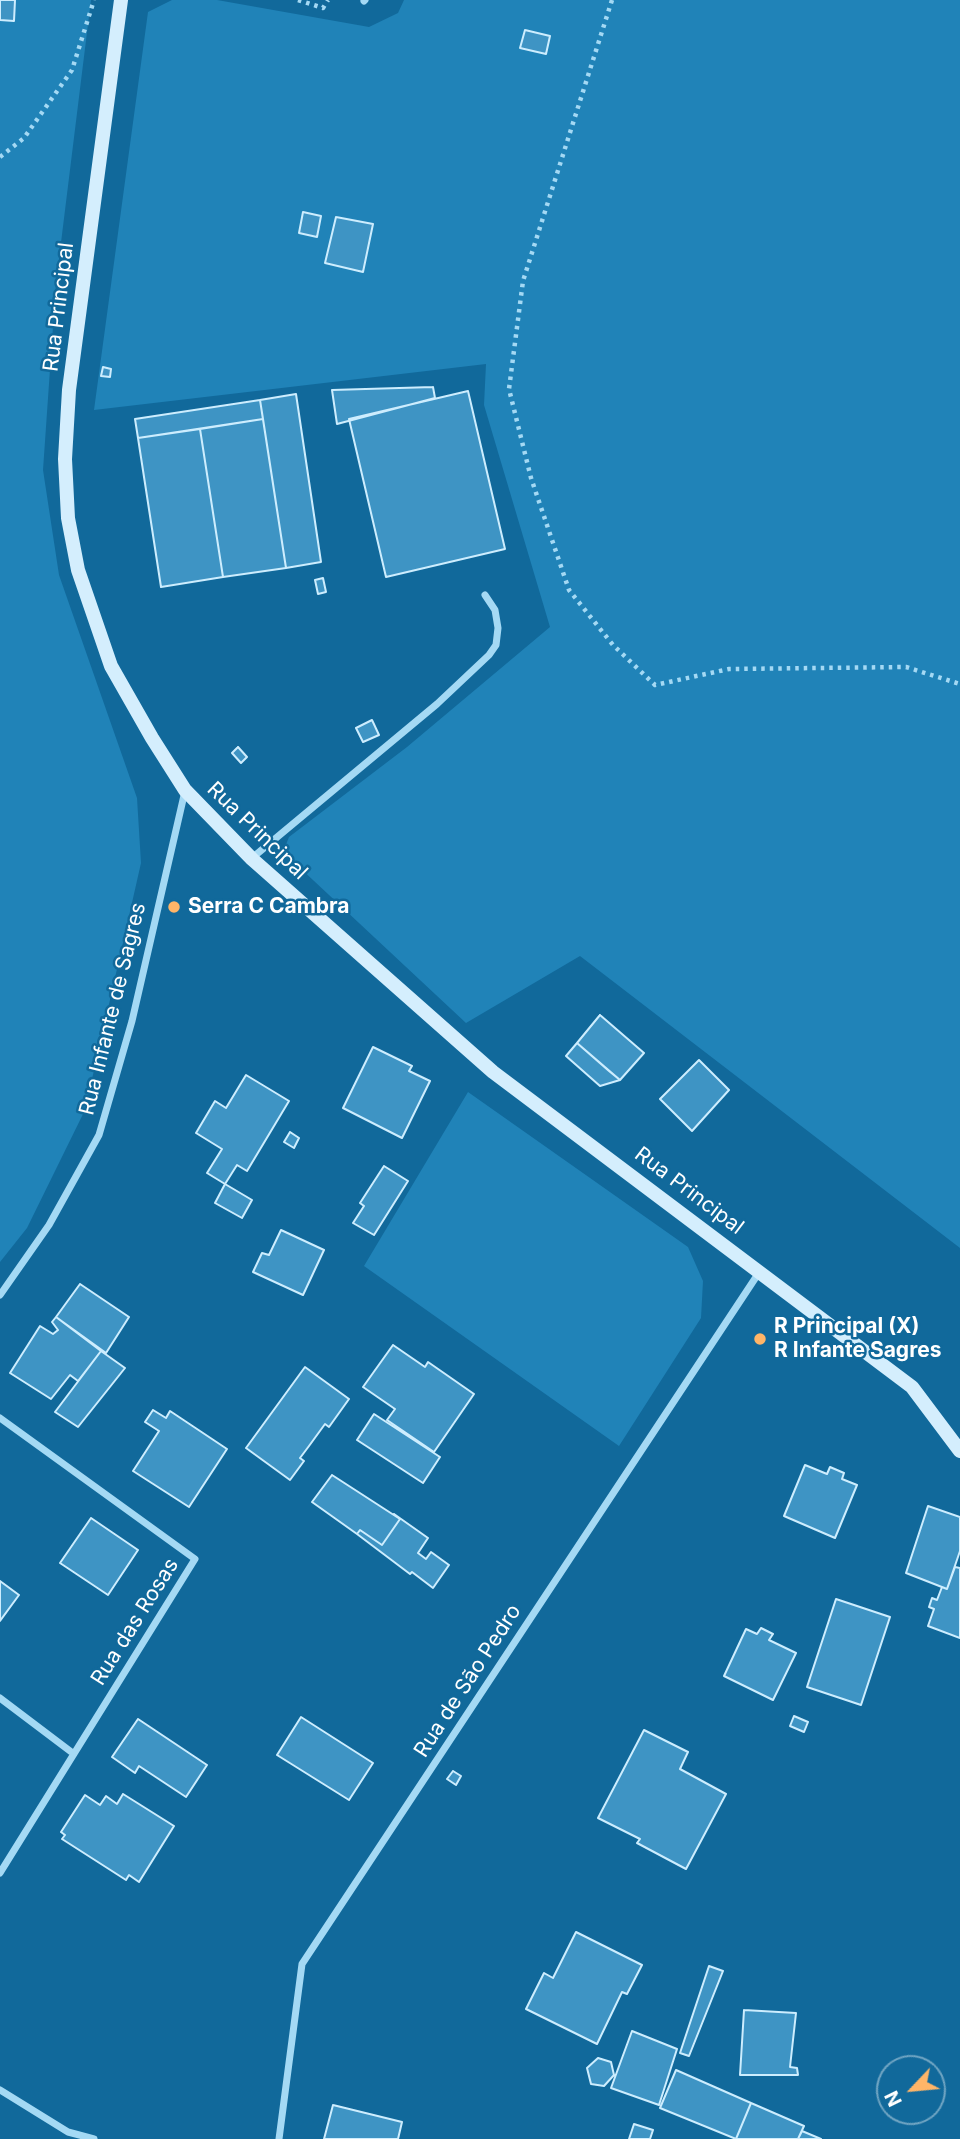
<!DOCTYPE html>
<meta charset="utf-8">
<style>
body{margin:0}
#map{position:relative;width:960px;height:2139px;overflow:hidden;background:#11699b;font-family:Inter,sans-serif}
canvas{display:block}
.north{position:absolute;left:876px;top:2055px;width:70px;height:70px;box-sizing:border-box;background:#11699b;border:2px solid #70a5c3;border-radius:50%;rotate:244deg;font-size:19px;font-weight:700;line-height:28px;text-align:center;color:#fff}
.north::after{content:'';display:block;margin:auto;width:24px;height:32px;background:#ffb568;clip-path:polygon(50% 0,100% 100%,50% 72%,0 100%)}
</style>
<div id="map">
<canvas width="960" height="2139"></canvas>
<div class="north">N</div>
</div>
<script>
const ctx = document.querySelector('canvas').getContext('2d');
ctx.lineJoin = 'round';
function paint(path, color) {
  ctx.fillStyle = color;
  ctx.fill(path, 'evenodd');
}
function poly(rows) {
  const path = new Path2D();
  for (const r of rows) {
    path.moveTo(r[0], r[1]);
    for (let i = 2; i < r.length; i += 2) path.lineTo(r[i], r[i + 1]);
  }
  return path;
}
function strokePath(path, color, width, dash) {
  ctx.strokeStyle = color;
  ctx.lineWidth = width;
  ctx.lineCap = dash ? 'butt' : 'round';
  ctx.setLineDash(dash || []);
  ctx.stroke(path);
}
function drawText(font, color, halo, rows, align = 'center') {
  ctx.font = font + ' Inter,sans-serif';
  ctx.lineWidth = 5;
  ctx.setLineDash([]);
  ctx.textBaseline = 'middle';
  ctx.strokeStyle = halo;
  ctx.fillStyle = color;
  for (const [text, x, y, turn = 0] of rows) {
    ctx.save();
    ctx.translate(x, y);
    ctx.rotate((+turn || 0) * Math.PI / 180);
    ctx.textAlign = isNaN(turn) ? turn : align;
    if (halo) ctx.strokeText(text, 0, 0);
    ctx.fillText(text, 0, 0);
    ctx.restore();
  }
}
const green = poly([
 [0,0,91,0,56,283,43,470,59,575,137,798,141,863,85,1110,27,1228,0,1262],
 [172,0,217,0,369,27,398,13,404,0,960,0,960,1248,580,956,466,1023,283,852,289,837,407,747,550,627,484,405,486,364,94,410,148,12],
 [468,1092,688,1247,703,1281,701,1318,619,1446,364,1266]
]);
const building = poly([
 [0,0,15,0,14,21,0,20,0,0],
 [525,30,550,36,546,54,520,48,525,30],
 [303,212,321,216,317,237,299,233,303,212],
 [336,217,373,224,363,272,325,263,336,217],
 [103,367,111,369,110,377,101,376,103,367],
 [433,387,435,398,337,424,332,390,433,387],
 [468,391,505,549,386,577,349,419,468,391],
 [296,394,321,562,286,568,260,400,296,394],
 [260,400,263,419,138,438,135,419,260,400],
 [263,419,286,568,223,577,200,429,263,419],
 [200,429,223,577,161,587,138,438,200,429],
 [323,578,326,592,318,594,315,580,323,578],
 [372,720,379,735,363,742,356,728,372,720],
 [238,747,247,757,241,763,232,753,238,747],
 [600,1015,644,1053,620,1080,577,1043,600,1015],
 [577,1043,609,1071,620,1080,600,1086,566,1056,577,1043],
 [373,1047,412,1066,409,1071,430,1081,402,1138,343,1108,373,1047],
 [699,1060,729,1090,692,1131,660,1099,699,1060],
 [246,1075,289,1101,247,1171,237,1165,225,1184,207,1173,222,1149,196,1133,215,1101,226,1108,246,1075],
 [290,1132,299,1138,294,1148,284,1142,290,1132],
 [384,1166,408,1181,374,1235,353,1223,364,1206,360,1203,384,1166],
 [225,1184,252,1200,242,1218,215,1203,225,1184],
 [281,1230,324,1250,303,1295,253,1272,262,1253,269,1255,281,1230],
 [80,1284,129,1317,106,1353,56,1317,80,1284],
 [56,1317,101,1351,78,1381,70,1375,51,1399,10,1373,40,1326,53,1334,58,1330,52,1322,56,1317],
 [393,1345,425,1367,428,1362,474,1394,434,1452,387,1420,395,1409,363,1387,393,1345],
 [101,1351,125,1368,78,1427,55,1412,101,1351],
 [305,1367,349,1399,329,1427,325,1424,309,1446,300,1458,304,1461,290,1480,246,1448,305,1367],
 [153,1410,166,1418,170,1411,227,1449,189,1507,133,1471,159,1431,145,1422,153,1410],
 [374,1414,440,1457,423,1483,357,1440,374,1414],
 [805,1465,827,1474,830,1467,844,1473,842,1479,857,1485,835,1538,784,1516,805,1465],
 [332,1475,400,1519,382,1545,360,1530,357,1534,312,1502,332,1475],
 [928,1506,960,1517,960,1551,947,1589,906,1573,928,1506],
 [394,1514,428,1538,418,1553,426,1559,431,1552,449,1565,433,1588,412,1572,410,1574,357,1534,360,1530,382,1545,400,1519,394,1514],
 [91,1518,138,1550,108,1595,60,1563,91,1518],
 [955,1567,960,1568,960,1638,928,1626,934,1609,929,1607,932,1598,937,1600,942,1587,947,1589,955,1567],
 [0,1581,19,1595,0,1621,0,1581],
 [836,1599,890,1617,861,1705,807,1687,836,1599],
 [761,1628,773,1634,769,1640,796,1653,773,1700,724,1676,746,1629,757,1634,761,1628],
 [794,1716,808,1722,804,1732,790,1726,794,1716],
 [301,1717,373,1763,349,1800,277,1755,301,1717],
 [138,1719,207,1765,186,1797,139,1766,135,1773,112,1757,138,1719],
 [644,1730,688,1752,680,1769,726,1794,686,1869,637,1843,640,1839,598,1818,644,1730],
 [453,1771,461,1776,456,1785,447,1779,453,1771],
 [123,1794,174,1826,139,1882,129,1875,126,1880,62,1839,65,1835,61,1832,85,1795,100,1805,106,1796,117,1804,123,1794],
 [576,1932,642,1965,627,1994,622,1992,597,2044,526,2009,544,1973,553,1978,576,1932],
 [709,1966,723,1971,689,2056,680,2053,709,1966],
 [744,2010,796,2013,790,2067,797,2068,798,2075,740,2075,744,2010],
 [632,2031,677,2049,659,2105,611,2088,632,2031],
 [598,2058,611,2062,614,2075,604,2086,591,2084,587,2068,598,2058],
 [676,2070,751,2103,736,2139,660,2108,676,2070],
 [751,2103,804,2126,798,2139,736,2139,751,2103],
 [333,2105,402,2122,398,2139,324,2139,333,2105],
 [634,2124,653,2130,650,2139,629,2139,634,2124],
 [802,2131,821,2139,798,2139,802,2131]
]);
const path = poly([
 [298,0,323,8,328,0],
 [612,0,523,281,509,389,531,478,569,590,613,645,655,685,729,669,906,667,960,684],
 [0,157,24,138,72,70,94,0]
]);
const street = poly([
 [364,1,365,0],
 [252,858,437,704,489,655,496,645,498,628,495,610,485,595],
 [0,1295,49,1225,99,1135,132,1021,185,791],
 [0,1418,195,1559,0,1873],
 [0,1698,74,1754],
 [0,2090,68,2132,94,2139],
 [279,2139,302,1964,760,1271]
]);
const secondary = poly([
 [121,0,69,390,65,459,68,518,78,570,111,666,152,738,185,790,252,859,493,1072,912,1387,960,1451]
]);
const markers = [
 [174,907,7,"#ffb568"],
 [760,1339,7,"#ffb568"]
];
const streetNames = [
 ["Rua Principal",59,307,-83],
 ["Rua Principal",257,831,44],
 ["Rua Infante de Sagres",113,1009,-76],
 ["Rua Principal",689,1191,37],
 ["Rua das Rosas",135,1622,-58],
 ["Rua de São Pedro",468,1681,-57]
];
const poiNames = [
 ["Serra C Cambra",188,907],
 ["R Principal (X)",774,1327],
 ["R Infante Sagres",774,1351]
];
paint(green, '#2083b8');
paint(building, '#3e94c4');
strokePath(building, '#cdedfe', 2);
strokePath(path, '#a4d9f4', 4.5, [3.5, 5]);
strokePath(street, '#a4d9f4', 7);
strokePath(secondary, '#d4eefd', 14);
for (const [x, y, r, color] of markers) {
  const dot = new Path2D();
  dot.arc(x, y, r, 0, 2 * Math.PI);
  ctx.fillStyle = color;
  ctx.fill(dot);
  strokePath(dot, '#11699b', 2.5);
}
drawText('21px', '#fff', '#11699b', streetNames);
drawText('bold 21px', '#fff', '#11699b', poiNames, 'left');
</script>
